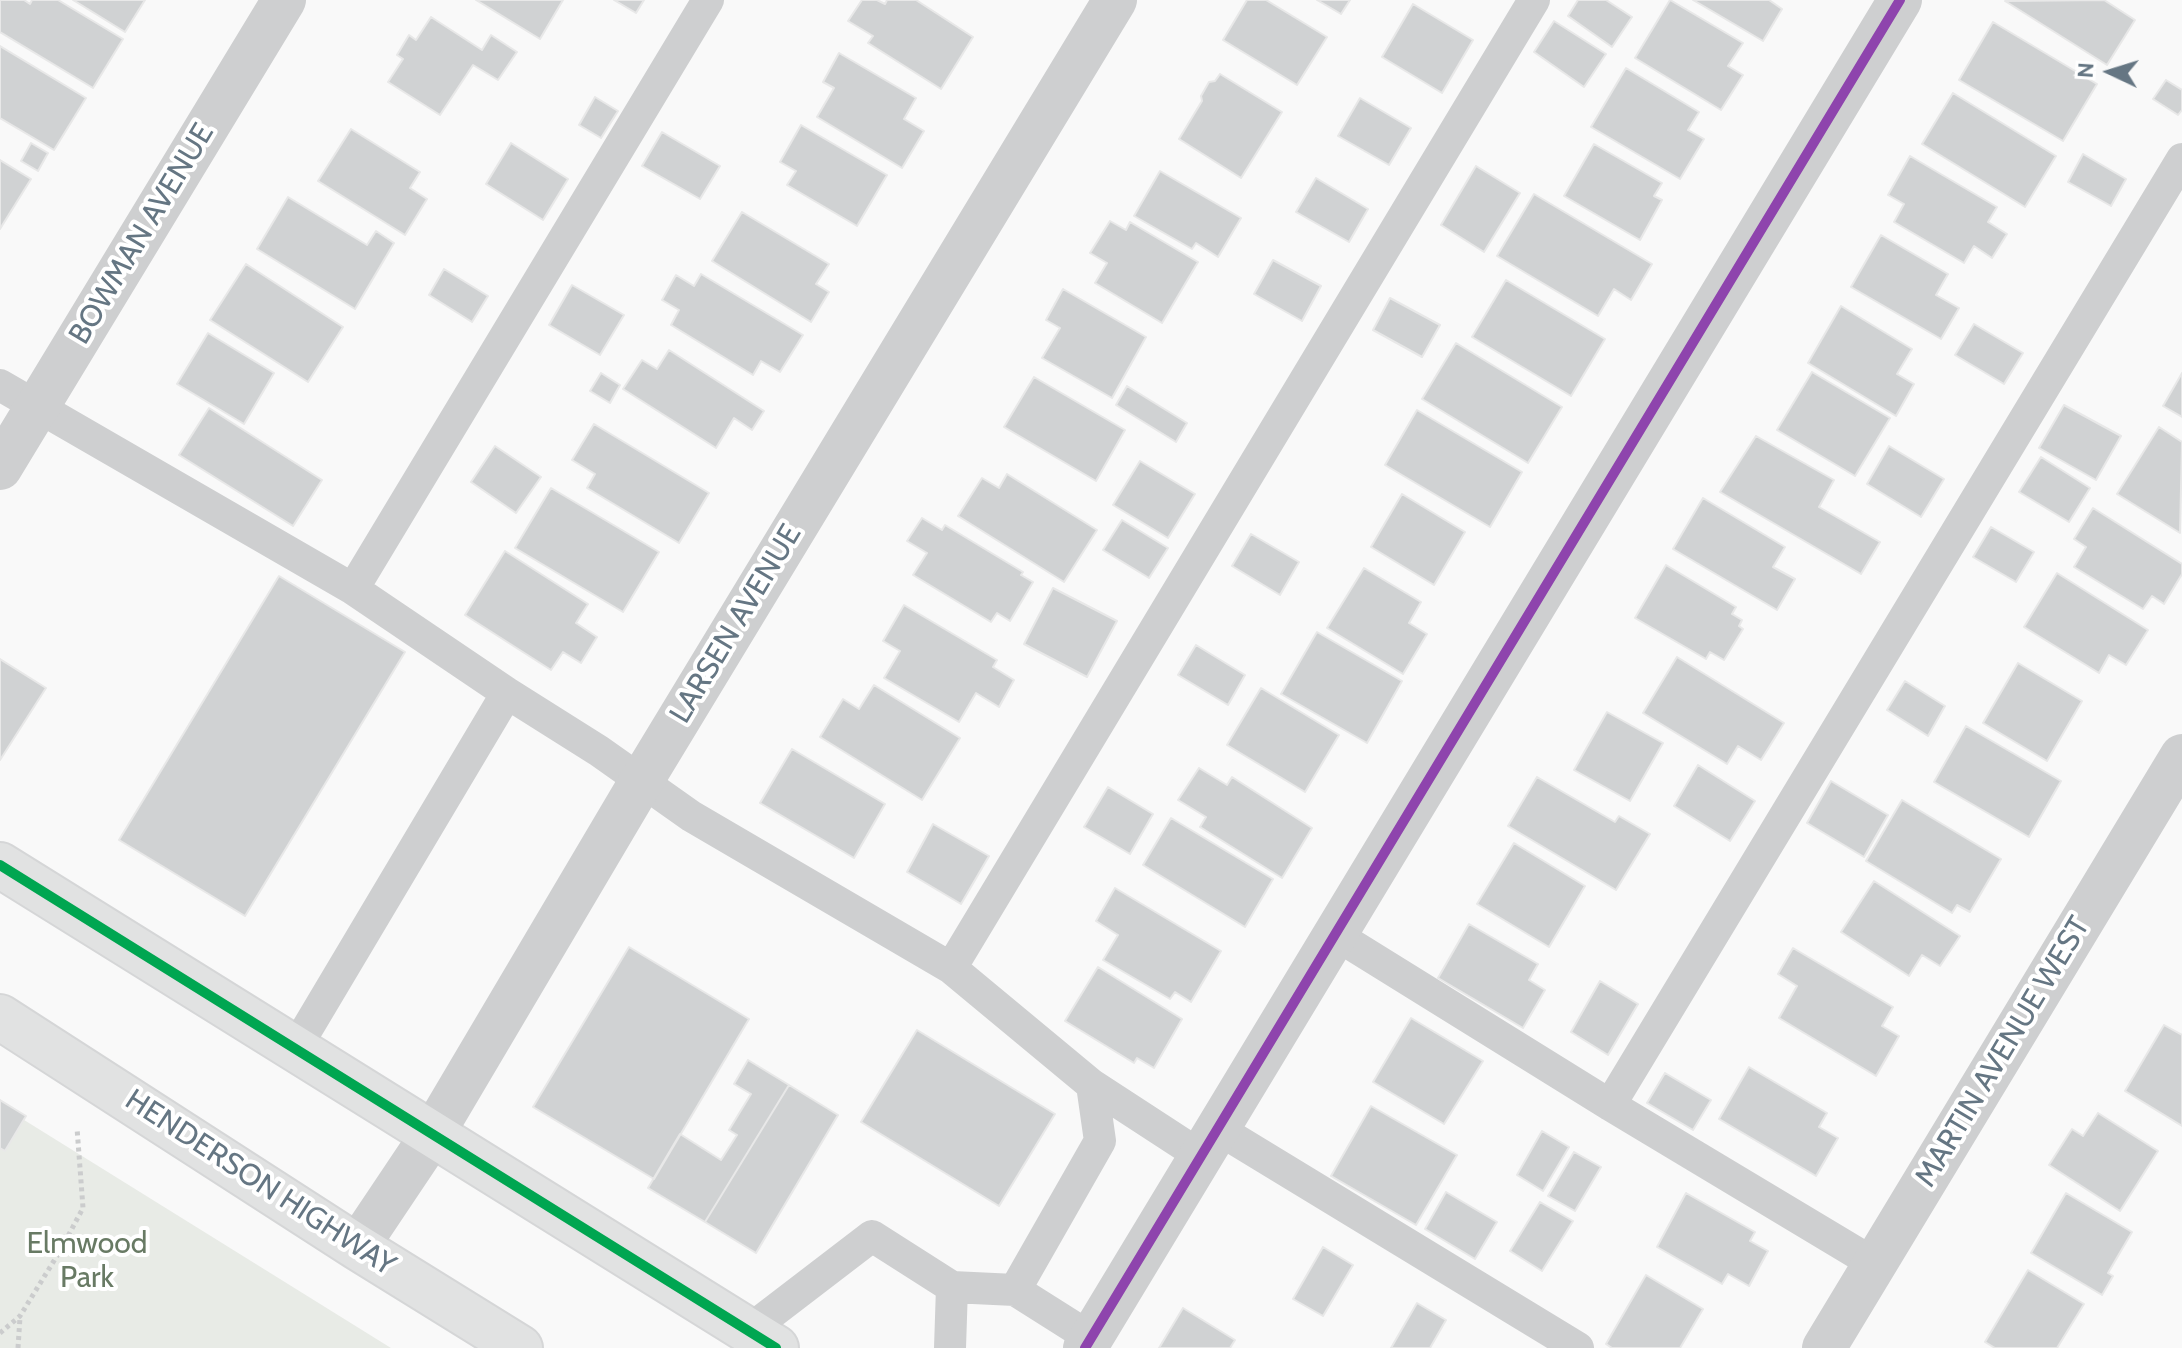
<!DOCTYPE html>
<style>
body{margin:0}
#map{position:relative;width:2182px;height:1348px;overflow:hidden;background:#f9f9f9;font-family:Cabin,sans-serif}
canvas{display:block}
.north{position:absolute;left:2070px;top:32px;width:80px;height:80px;-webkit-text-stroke:6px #fff;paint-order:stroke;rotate:274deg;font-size:22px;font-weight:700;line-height:32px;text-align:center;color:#657683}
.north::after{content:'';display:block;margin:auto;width:28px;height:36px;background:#657683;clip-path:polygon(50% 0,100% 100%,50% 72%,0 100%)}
</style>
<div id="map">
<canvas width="2182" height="1348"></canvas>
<div class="north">N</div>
</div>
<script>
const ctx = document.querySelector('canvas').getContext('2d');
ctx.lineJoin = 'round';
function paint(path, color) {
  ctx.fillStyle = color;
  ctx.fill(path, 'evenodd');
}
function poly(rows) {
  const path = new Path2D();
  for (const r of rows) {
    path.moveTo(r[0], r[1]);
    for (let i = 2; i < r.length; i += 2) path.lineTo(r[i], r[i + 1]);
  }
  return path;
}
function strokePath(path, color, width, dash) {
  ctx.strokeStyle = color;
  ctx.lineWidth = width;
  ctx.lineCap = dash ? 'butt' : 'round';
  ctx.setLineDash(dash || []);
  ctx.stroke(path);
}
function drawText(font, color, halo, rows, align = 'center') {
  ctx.font = font + ' Cabin,sans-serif';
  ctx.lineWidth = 8;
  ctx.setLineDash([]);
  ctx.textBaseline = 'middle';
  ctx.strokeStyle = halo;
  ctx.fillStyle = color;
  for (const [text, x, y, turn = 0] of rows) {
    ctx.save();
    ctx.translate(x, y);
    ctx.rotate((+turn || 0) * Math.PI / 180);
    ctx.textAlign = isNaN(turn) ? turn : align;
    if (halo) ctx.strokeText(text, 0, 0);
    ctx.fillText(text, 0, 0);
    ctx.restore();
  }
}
const green = poly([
 [0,1105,391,1348,0,1348]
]);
const building = poly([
 [0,0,24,0,30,4,32,0,58,0,123,39,93,88,0,32,0,0],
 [73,0,145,0,125,32,73,0],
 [476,0,563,0,540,39,476,0],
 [614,0,644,0,636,13,614,0],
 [862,0,877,0,885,4,887,0,916,0,973,37,941,89,868,43,873,36,848,21,862,0],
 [1247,0,1266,0,1327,37,1297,85,1223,40,1247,0],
 [1317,0,1350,0,1341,14,1317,0],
 [1578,0,1606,0,1632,17,1612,47,1568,16,1578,0],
 [1670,0,1743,43,1728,66,1743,75,1721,110,1635,58,1670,0],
 [1693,0,1769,0,1782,9,1763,41,1693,0],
 [2104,0,2135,20,2107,65,2005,1,2104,0],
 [1413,4,1473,40,1442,93,1382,57,1413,4],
 [431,17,482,50,491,35,517,52,498,80,473,65,440,115,388,82,403,59,397,55,409,35,416,40,431,17],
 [1554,21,1606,54,1584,87,1534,52,1554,21],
 [1993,22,2097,84,2063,141,1959,80,1993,22],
 [0,46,86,98,54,150,0,118,0,46],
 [839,53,916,98,904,119,924,131,902,168,817,117,834,88,823,82,839,53],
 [1626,68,1699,112,1688,130,1704,139,1680,179,1591,127,1626,68],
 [1220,74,1282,112,1241,178,1179,139,1202,101,1201,96,1209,82,1215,81,1220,74],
 [2166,80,2182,90,2182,110,2178,115,2153,99,2166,80],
 [1953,93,2056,156,2025,207,1922,144,1953,93],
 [595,97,618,111,601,138,579,125,595,97],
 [1360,98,1411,128,1389,165,1338,136,1360,98],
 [801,125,887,175,857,226,787,185,796,171,780,162,801,125],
 [351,129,420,172,410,188,427,199,405,235,318,181,351,129],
 [662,132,720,166,700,199,642,166,662,132],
 [31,143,48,153,38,171,21,161,31,143],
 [511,143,568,179,543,220,486,184,511,143],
 [1594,144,1662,183,1654,196,1662,200,1640,240,1564,196,1594,144],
 [2083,154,2126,179,2111,206,2068,182,2083,154],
 [1910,156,1997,207,1988,222,2007,234,1992,258,1974,246,1964,263,1894,222,1904,204,1888,195,1910,156],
 [0,160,31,179,0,229,0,160],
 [1476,166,1520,193,1484,252,1441,225,1476,166],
 [1160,171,1241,218,1218,257,1196,243,1192,249,1134,216,1160,171],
 [1316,178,1368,209,1349,242,1296,212,1316,178],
 [1534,194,1652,264,1631,300,1614,289,1598,316,1497,256,1534,194],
 [288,197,367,245,376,231,394,243,355,309,257,249,288,197],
 [742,212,829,264,816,284,829,292,811,322,712,261,742,212],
 [1110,221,1126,230,1130,222,1198,262,1162,323,1095,283,1107,263,1090,253,1110,221],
 [1881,235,1948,274,1936,295,1959,308,1941,339,1851,287,1881,235],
 [1273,260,1321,286,1302,321,1254,294,1273,260],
 [246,264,343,327,308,382,210,320,246,264],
 [444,269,488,296,472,322,429,295,444,269],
 [701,274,803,335,780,372,761,361,753,375,671,325,679,310,662,300,676,275,694,286,701,274],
 [1506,280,1605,339,1571,396,1472,337,1506,280],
 [572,285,624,315,600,355,549,325,572,285],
 [1063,289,1146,337,1112,398,1042,358,1060,328,1046,320,1063,289],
 [1390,298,1440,325,1422,357,1373,330,1390,298],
 [1841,306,1912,349,1897,374,1914,384,1896,416,1808,363,1841,306],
 [1974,324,2023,353,2004,384,1955,355,1974,324],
 [208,333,274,373,244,424,177,384,208,333],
 [1456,343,1562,407,1528,463,1422,399,1456,343],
 [669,350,764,411,752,430,734,418,716,448,623,389,642,360,657,369,669,350],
 [1812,372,1890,418,1855,476,1777,430,1812,372],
 [601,373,620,385,610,403,590,391,601,373],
 [2182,373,2182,417,2163,406,2182,373],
 [1034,377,1125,430,1096,481,1004,427,1034,377],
 [1127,386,1187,423,1176,442,1116,405,1127,386],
 [2064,405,2121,436,2096,480,2039,448,2064,405],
 [209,408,322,480,293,526,179,455,209,408],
 [1417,410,1522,472,1490,527,1385,465,1417,410],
 [594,424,709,493,679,543,587,488,595,474,572,460,594,424],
 [2159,427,2182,442,2180,533,2117,494,2159,427],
 [1756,436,1834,480,1819,507,1880,542,1861,574,1720,492,1756,436],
 [495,446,541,477,516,513,471,482,495,446],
 [1889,446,1944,479,1921,517,1867,484,1889,446],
 [2041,457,2090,488,2069,522,2019,492,2041,457],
 [1140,461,1195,494,1168,538,1113,505,1140,461],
 [1007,474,1097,530,1064,582,958,516,982,478,999,488,1007,474],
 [551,488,659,552,623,612,515,548,551,488],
 [1402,494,1465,532,1434,585,1371,547,1402,494],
 [1703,498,1785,547,1773,567,1795,579,1777,610,1673,549,1703,498],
 [2093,508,2182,564,2182,574,2164,604,2152,596,2143,609,2074,567,2086,547,2074,539,2093,508],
 [922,518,942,530,945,525,1023,572,1021,575,1033,582,1010,621,997,613,991,622,913,575,927,553,907,541,922,518],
 [1122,520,1168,548,1149,578,1103,550,1122,520],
 [1991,527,2034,552,2016,582,1973,557,1991,527],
 [1251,534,1299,562,1280,595,1232,566,1251,534],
 [505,551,588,604,576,623,597,637,581,663,563,652,551,670,465,615,505,551],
 [1666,565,1736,607,1732,614,1742,620,1739,626,1743,629,1724,660,1710,652,1706,659,1635,618,1666,565],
 [1364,568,1421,602,1409,623,1427,634,1403,674,1327,628,1364,568],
 [2057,573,2148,630,2126,665,2109,655,2099,673,2024,627,2057,573],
 [279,576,405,652,245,916,119,840,279,576],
 [1053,588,1117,621,1087,677,1024,644,1053,588],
 [904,605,997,660,993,667,1014,680,999,707,976,693,959,722,884,678,900,651,883,641,904,605],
 [1317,632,1402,681,1367,743,1281,694,1317,632],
 [1196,645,1245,675,1228,705,1178,675,1196,645],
 [1677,657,1784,723,1761,760,1738,746,1727,764,1643,713,1677,657],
 [0,659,46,688,0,760,0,659],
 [2018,663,2082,701,2047,761,1983,723,2018,663],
 [1905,681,1945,706,1928,736,1887,710,1905,681],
 [874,685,960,738,922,800,820,737,843,699,859,709,874,685],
 [1261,688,1339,735,1305,792,1227,745,1261,688],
 [1607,712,1663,743,1630,801,1574,770,1607,712],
 [1966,726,2061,781,2029,837,1934,782,1966,726],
 [792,749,885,804,854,858,760,803,792,749],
 [1698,765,1755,801,1730,841,1674,806,1698,765],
 [1199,768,1227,785,1232,777,1312,828,1282,878,1200,827,1206,817,1178,800,1199,768],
 [1537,777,1615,822,1619,816,1650,834,1616,890,1508,826,1537,777],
 [1831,781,1888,815,1864,857,1807,823,1831,781],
 [1108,787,1153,814,1130,854,1084,827,1108,787],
 [1902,800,2001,859,1970,912,1957,905,1952,913,1866,861,1902,800],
 [1171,818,1273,879,1245,927,1143,865,1171,818],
 [933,824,989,856,961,904,907,872,933,824],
 [1514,843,1585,886,1549,947,1477,904,1514,843],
 [1874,881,1960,936,1940,966,1922,955,1909,976,1841,932,1874,881],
 [1115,888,1221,951,1191,1002,1175,992,1170,999,1103,960,1118,935,1096,921,1115,888],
 [1469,924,1538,964,1529,980,1545,990,1523,1028,1438,978,1469,924],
 [629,947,749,1019,654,1179,533,1107,629,947],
 [1793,948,1893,1007,1882,1026,1899,1036,1876,1076,1779,1018,1797,986,1778,974,1793,948],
 [1098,967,1182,1019,1154,1068,1137,1058,1134,1063,1065,1021,1098,967],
 [1600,981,1638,1004,1608,1055,1571,1032,1600,981],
 [1411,1018,1483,1061,1444,1124,1373,1082,1411,1018],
 [2164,1025,2182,1035,2182,1126,2125,1091,2164,1025],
 [917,1030,1055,1114,999,1206,861,1122,917,1030],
 [748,1060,789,1085,705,1222,648,1188,680,1134,721,1160,737,1135,729,1130,751,1094,734,1084,748,1060],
 [1749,1067,1827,1113,1819,1127,1838,1138,1816,1176,1719,1119,1749,1067],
 [1665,1073,1711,1100,1693,1130,1647,1103,1665,1073],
 [789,1085,838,1115,756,1253,705,1222,789,1085],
 [0,1100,26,1116,5,1151,0,1148,0,1100],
 [1371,1106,1457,1155,1416,1225,1331,1176,1371,1106],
 [2098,1113,2158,1151,2120,1211,2049,1165,2072,1129,2083,1136,2098,1113],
 [1542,1131,1569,1147,1543,1191,1517,1175,1542,1131],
 [1574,1152,1601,1167,1575,1211,1548,1196,1574,1152],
 [1446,1192,1497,1222,1475,1259,1425,1229,1446,1192],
 [1686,1193,1755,1232,1750,1241,1768,1251,1749,1286,1728,1274,1722,1284,1657,1247,1686,1193],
 [2066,1193,2132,1232,2108,1273,2113,1276,2102,1295,2031,1253,2066,1193],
 [1540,1202,1573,1221,1542,1271,1510,1251,1540,1202],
 [1323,1247,1353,1265,1323,1316,1293,1299,1323,1247],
 [2028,1270,2084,1304,2057,1348,1995,1348,1985,1342,2028,1270],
 [1646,1275,1703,1309,1680,1348,1612,1348,1606,1344,1646,1275],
 [1417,1303,1446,1320,1430,1348,1391,1348,1417,1303],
 [1183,1308,1235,1340,1230,1348,1159,1348,1183,1308]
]);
const path = poly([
 [0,1333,20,1316,60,1251,83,1208,77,1128],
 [18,1348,20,1317]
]);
const lane = poly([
 [0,385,353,589,507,693,599,751,691,816,951,968,1092,1085,1201,1156],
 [353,589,708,0],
 [1336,935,1610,1105,1875,1264],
 [951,968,1534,0],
 [295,1049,507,693],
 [1610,1105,2182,159],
 [1218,1129,1578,1348],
 [748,1331,872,1236,952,1287,1015,1290],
 [1091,1338,1015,1290,1100,1141,1092,1085],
 [950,1348,952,1287]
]);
const street = poly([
 [0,468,284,0],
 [357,1247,432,1135,642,780,1115,0],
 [1085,1348,1900,0],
 [1824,1348,2182,756]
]);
const secondary = poly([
 [0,865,776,1348],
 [0,1017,357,1247,520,1348]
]);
const bus1 = poly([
 [0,865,776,1348]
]);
const bus2 = poly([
 [1085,1348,1900,0]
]);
const streetNames = [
 ["BOWMAN AVENUE",142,234,-59],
 ["LARSEN AVENUE",736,624,-59],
 ["MARTIN AVENUE WEST",2003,1052,-59],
 ["HENDERSON HIGHWAY",260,1183,33]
];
const parkNames = [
 ["Elmwood",87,1244],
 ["Park",87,1278]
];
paint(green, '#e8ebe6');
paint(building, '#d0d2d3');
strokePath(building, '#e8e8e8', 2);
strokePath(secondary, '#d5d6d7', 48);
strokePath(path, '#cbcccd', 5, [4, 4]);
strokePath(lane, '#cecfd0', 32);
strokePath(street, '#cecfd0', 44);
strokePath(secondary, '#e1e2e2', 44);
strokePath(bus1, '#00a651', 10);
strokePath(bus2, '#8e44ad', 10);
drawText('30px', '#657683', '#fff', streetNames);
drawText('30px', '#687a64', '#fff', parkNames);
</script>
